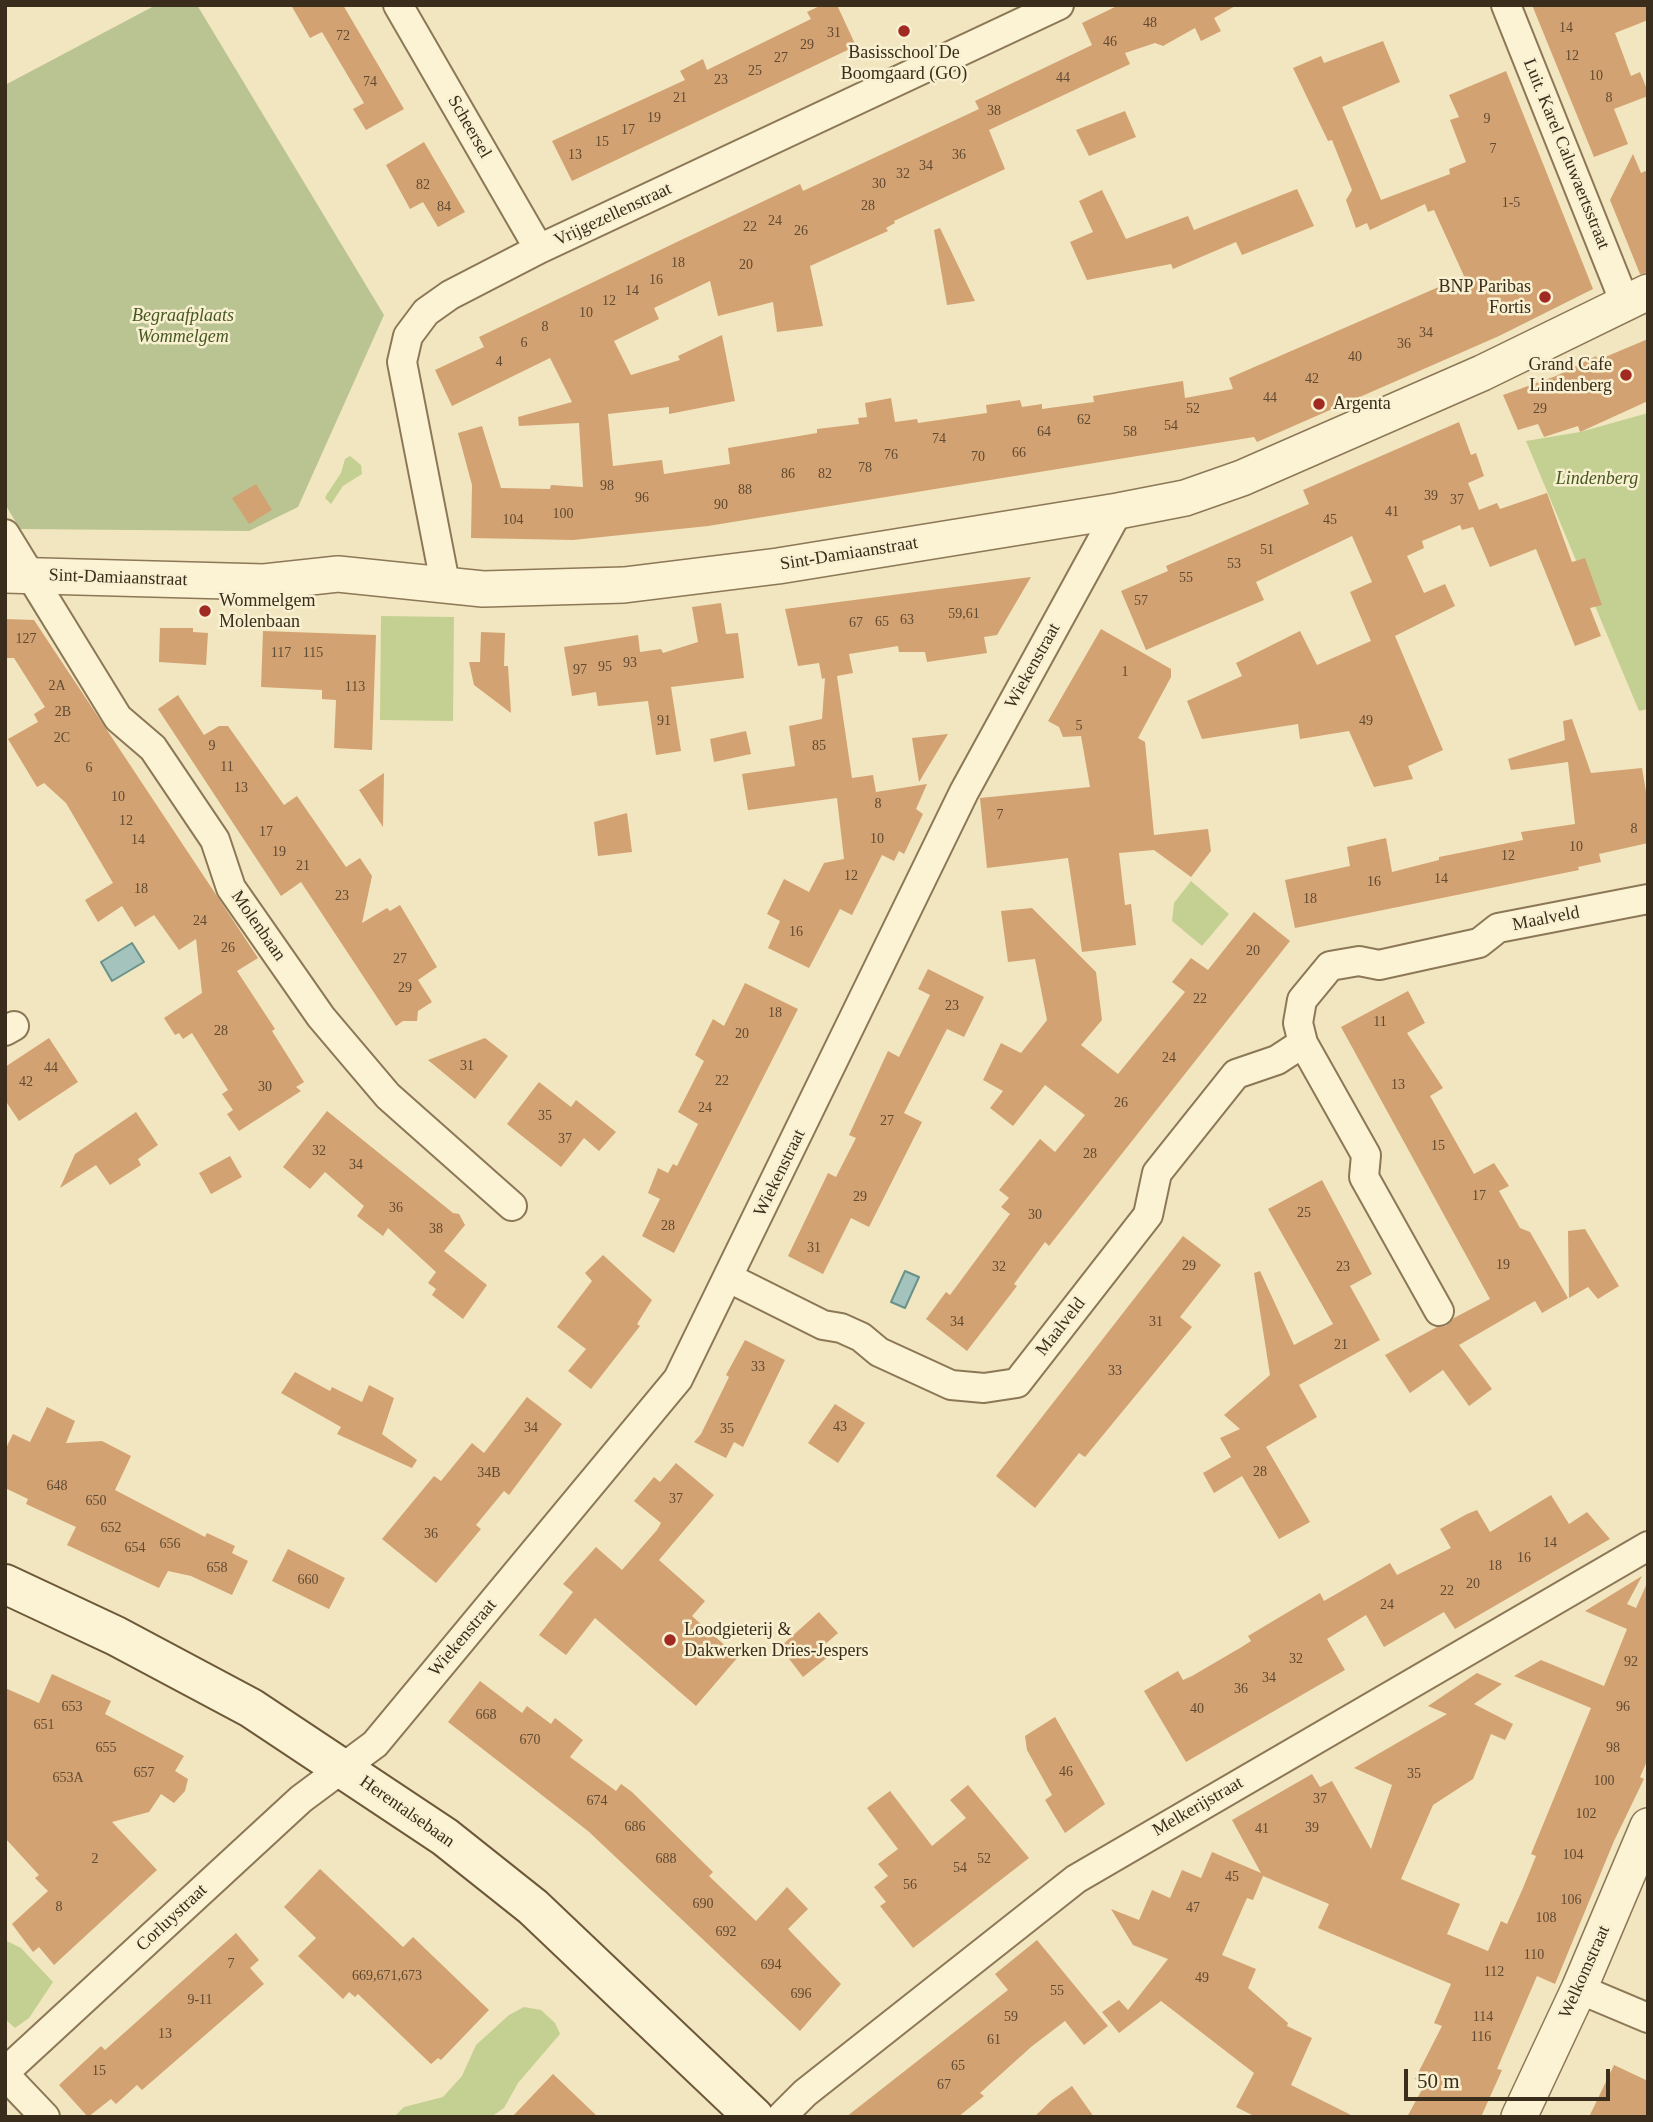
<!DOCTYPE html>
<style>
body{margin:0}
#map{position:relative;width:1653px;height:2122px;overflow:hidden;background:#f1e6bf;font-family:Georgia,serif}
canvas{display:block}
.frame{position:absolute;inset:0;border:7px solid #3a2d1c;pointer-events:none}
.scale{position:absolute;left:1404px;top:2069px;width:206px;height:32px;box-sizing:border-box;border:4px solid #3a2d1c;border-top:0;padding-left:9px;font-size:21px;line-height:24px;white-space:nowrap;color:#3a2d1c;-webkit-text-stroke:5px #f8f0d0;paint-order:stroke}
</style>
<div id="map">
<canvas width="1653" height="2122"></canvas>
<div class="frame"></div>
<div class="scale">50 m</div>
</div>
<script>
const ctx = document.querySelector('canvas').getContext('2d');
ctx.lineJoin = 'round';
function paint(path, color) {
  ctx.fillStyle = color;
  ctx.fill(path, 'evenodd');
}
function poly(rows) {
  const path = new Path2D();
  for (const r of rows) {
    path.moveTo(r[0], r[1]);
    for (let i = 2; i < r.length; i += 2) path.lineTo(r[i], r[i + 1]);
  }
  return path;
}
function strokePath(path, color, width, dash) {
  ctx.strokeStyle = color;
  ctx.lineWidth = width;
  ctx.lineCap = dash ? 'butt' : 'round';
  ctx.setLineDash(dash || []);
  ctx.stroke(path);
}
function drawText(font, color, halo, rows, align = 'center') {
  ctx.font = font + ' Georgia,serif';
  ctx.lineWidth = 5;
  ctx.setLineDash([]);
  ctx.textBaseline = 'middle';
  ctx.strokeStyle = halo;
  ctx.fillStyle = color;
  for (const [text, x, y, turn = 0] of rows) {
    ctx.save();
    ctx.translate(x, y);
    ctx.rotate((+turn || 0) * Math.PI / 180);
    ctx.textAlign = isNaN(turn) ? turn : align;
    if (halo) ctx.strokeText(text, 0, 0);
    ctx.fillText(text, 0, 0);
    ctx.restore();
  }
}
const green = poly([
 [1648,413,1648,709,1639,711,1526,441,1580,432],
 [350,456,361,465,362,474,343,486,331,504,325,498,327,494,341,473,345,459],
 [381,616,454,617,453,721,380,720],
 [1191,881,1229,914,1202,946,1172,921,1174,903],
 [5,1940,21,1948,53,1982,29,2018,15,2028,5,2019],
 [524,2007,541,2010,555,2023,560,2034,518,2083,504,2108,491,2117,394,2117,404,2107,443,2097,462,2076,476,2045,509,2015]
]);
const cemetery = poly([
 [156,5,197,5,384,315,298,507,249,531,20,529,5,504,5,85]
]);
const water = poly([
 [132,943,144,962,112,981,101,962,132,943],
 [905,1271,919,1277,905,1308,891,1302,905,1271]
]);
const building = poly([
 [291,5,343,5,404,109,366,130,353,109,364,103,322,32,310,38],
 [822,5,837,5,856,46,572,181,552,141,685,80,680,71,703,59,707,70,811,19,807,12],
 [1119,5,1237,5,1214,18,1221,31,1201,41,1195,28,1163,46,1155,43,1125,53,1130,64,989,130,1005,169,894,221,895,223,886,228,888,231,810,266,823,326,777,332,773,302,718,316,710,281,654,308,659,319,614,341,631,375,680,360,678,356,722,335,735,401,669,414,669,407,608,414,613,466,662,460,664,474,730,464,728,448,817,433,817,429,859,424,858,418,867,417,865,403,891,398,895,422,917,419,918,423,987,413,986,405,1020,400,1022,407,1042,404,1042,409,1094,402,1093,396,1183,381,1185,398,1233,389,1229,378,1464,276,1434,210,1428,212,1425,204,1370,230,1367,223,1356,228,1346,200,1352,190,1332,140,1328,141,1293,68,1321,56,1324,63,1383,41,1400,82,1342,107,1381,200,1450,174,1449,169,1466,162,1450,120,1459,117,1449,95,1506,71,1593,289,1499,336,1257,442,1254,437,708,526,573,540,471,538,472,485,458,433,482,426,501,488,550,489,551,485,583,487,579,423,519,426,518,417,572,402,550,358,452,406,435,370,484,347,479,337,681,240,800,184,803,191,979,109,975,101,1092,45,1082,23],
 [1532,5,1648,5,1648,20,1615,33,1631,76,1640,72,1648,92,1648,96,1614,109,1628,144,1594,157],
 [1125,111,1136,137,1089,156,1076,130],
 [424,142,465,212,438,227,423,202,410,209,386,165],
 [1633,154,1641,173,1648,170,1648,272,1640,274,1610,200],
 [1297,189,1314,226,1242,255,1236,242,1173,269,1171,264,1087,280,1070,242,1093,232,1079,201,1102,190,1126,239,1188,216,1194,230],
 [940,228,975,301,947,305,934,230],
 [1648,339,1648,401,1580,432,1578,426,1544,437,1538,424,1518,430,1503,395,1556,376,1596,356,1598,360],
 [1459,422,1471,455,1476,453,1484,476,1468,483,1479,510,1497,503,1500,509,1547,493,1572,562,1585,558,1602,605,1590,608,1601,636,1575,646,1536,549,1490,567,1473,527,1462,530,1460,525,1422,541,1424,548,1407,556,1424,593,1445,584,1455,606,1395,636,1443,750,1408,766,1413,779,1374,787,1349,731,1300,739,1298,724,1202,739,1187,701,1242,676,1236,663,1300,631,1317,665,1371,641,1350,592,1372,582,1352,536,1256,582,1264,600,1146,650,1121,591,1168,571,1166,566,1309,504,1303,490],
 [256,484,272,510,249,524,232,498],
 [1031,577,997,635,984,637,987,653,927,662,925,652,899,652,898,646,849,654,853,673,837,676,852,778,873,775,876,792,927,784,916,809,923,814,904,854,899,851,894,861,882,855,852,915,840,909,809,968,768,948,780,921,767,914,784,879,809,892,824,863,844,859,837,798,748,810,742,774,795,766,789,726,822,719,825,678,822,679,819,663,798,666,785,609],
 [721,603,726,634,738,633,744,678,671,687,681,751,656,755,648,701,598,706,596,692,572,696,564,647,638,635,640,652,661,649,663,653,698,642,692,607],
 [5,619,34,620,258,958,237,971,275,1029,272,1031,304,1082,296,1087,301,1091,239,1131,227,1114,233,1110,222,1094,228,1090,192,1033,183,1039,179,1033,175,1035,164,1018,202,993,196,939,179,950,154,915,135,927,122,906,98,922,85,900,113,883,66,803,44,783,37,787,8,739,38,722,34,714,45,707,14,658,5,658],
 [160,628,193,628,193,632,208,633,206,665,159,662],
 [1101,629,1171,669,1171,677,1138,738,1145,742,1154,835,1208,829,1211,851,1191,877,1154,850,1119,853,1125,905,1131,904,1136,945,1082,952,1068,858,987,868,980,798,1090,787,1081,736,1063,737,1059,727,1048,721],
 [263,631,376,635,372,750,334,748,336,700,322,699,322,690,261,687],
 [481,632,505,633,504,666,508,666,511,713,474,685,469,662,480,662],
 [178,695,204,735,219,726,228,726,284,805,297,796,346,867,360,858,372,876,362,923,387,908,390,911,400,905,437,967,418,980,432,1002,418,1011,417,1021,403,1021,396,1026,301,882,281,896,158,709],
 [1572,719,1591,773,1642,768,1648,804,1648,843,1599,854,1601,862,1578,867,1579,870,1295,928,1285,880,1350,866,1347,847,1386,838,1392,872,1439,860,1439,857,1523,840,1521,832,1575,824,1568,762,1511,770,1508,759,1565,740,1563,721],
 [746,731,751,754,714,762,710,739],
 [948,734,919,782,912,738],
 [384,773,383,827,359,790],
 [627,813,632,852,598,856,594,822],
 [1032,908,1096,972,1102,1020,1081,1045,1118,1074,1185,992,1172,982,1191,958,1208,970,1254,912,1290,941,1049,1246,1045,1242,1014,1284,1017,1286,967,1351,926,1319,946,1292,950,1295,1010,1214,1001,1207,1009,1198,999,1190,1040,1139,1055,1152,1085,1115,1045,1085,1013,1126,990,1108,1003,1091,983,1080,1001,1043,1021,1053,1047,1020,1035,959,1008,962,1001,911],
 [928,969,984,997,964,1037,947,1029,904,1113,922,1122,869,1227,851,1218,823,1274,788,1256,828,1173,836,1177,856,1138,849,1135,888,1051,899,1057,930,995,918,989],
 [745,983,798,1009,674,1253,642,1236,660,1199,648,1193,658,1168,668,1173,673,1164,677,1166,698,1124,678,1112,704,1061,695,1055,713,1019,724,1026],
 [1408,991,1425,1023,1407,1033,1443,1088,1430,1096,1474,1174,1494,1163,1509,1186,1499,1191,1520,1228,1530,1232,1568,1298,1542,1313,1535,1301,1459,1345,1492,1389,1469,1406,1443,1370,1410,1393,1385,1355,1437,1327,1446,1326,1454,1318,1490,1299,1341,1027],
 [49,1038,78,1082,19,1121,5,1100,5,1067],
 [485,1038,508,1056,475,1099,428,1060],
 [539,1082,571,1107,576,1100,616,1132,599,1151,584,1138,561,1167,507,1124],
 [327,1111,453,1213,459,1214,465,1225,444,1251,487,1285,463,1319,432,1295,436,1289,428,1283,436,1272,388,1228,383,1236,357,1216,364,1206,325,1172,310,1189,283,1167],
 [136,1112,158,1145,138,1159,141,1165,110,1185,96,1165,60,1188,75,1154],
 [230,1156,242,1177,211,1194,199,1173],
 [1322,1180,1372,1274,1350,1286,1380,1340,1299,1385,1317,1417,1266,1447,1310,1522,1279,1539,1242,1476,1214,1493,1203,1473,1231,1457,1220,1438,1240,1429,1224,1415,1270,1375,1254,1273,1260,1271,1294,1345,1333,1324,1268,1209],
 [1585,1229,1619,1286,1598,1299,1588,1287,1569,1298,1568,1231],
 [1183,1236,1221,1265,1180,1317,1192,1327,1085,1457,1079,1453,1035,1508,996,1476],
 [603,1255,652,1300,637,1324,640,1326,591,1389,568,1371,586,1349,557,1327,592,1281,585,1273],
 [745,1340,785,1360,743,1447,734,1442,726,1458,694,1442,701,1434,729,1377,726,1375],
 [295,1372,330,1391,332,1387,362,1402,369,1385,394,1398,382,1434,417,1460,412,1468,337,1434,341,1427,281,1393],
 [527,1397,562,1424,509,1495,504,1491,476,1525,481,1529,436,1583,382,1539,434,1476,441,1481,472,1443,484,1453],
 [835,1404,865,1423,838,1463,808,1443],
 [47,1407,75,1421,66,1443,102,1441,131,1456,115,1490,205,1537,207,1533,235,1546,232,1553,248,1561,232,1595,191,1576,168,1571,159,1588,67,1545,76,1527,26,1504,28,1499,5,1488,5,1450,13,1434,30,1442],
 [676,1463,714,1495,659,1560,705,1601,692,1616,738,1657,696,1706,595,1618,566,1655,539,1635,573,1592,563,1584,596,1547,622,1570,657,1530,661,1523,634,1501,654,1477,660,1482],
 [1551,1495,1569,1524,1587,1512,1610,1539,1455,1629,1444,1612,1384,1647,1366,1615,1327,1639,1345,1670,1186,1762,1144,1691,1178,1671,1183,1680,1192,1676,1240,1648,1251,1641,1248,1636,1320,1593,1324,1601,1390,1563,1397,1575,1451,1548,1440,1529,1467,1514,1477,1510,1490,1532],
 [288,1549,345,1578,329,1609,272,1581],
 [1642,1576,1627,1604,1636,1608,1648,1581,1648,1759,1640,1777,1644,1779,1614,1841,1555,1984,1537,1976,1497,2069,1502,2070,1481,2117,1407,2117,1425,2084,1415,2079,1442,2026,1434,2023,1451,1984,1318,1928,1329,1904,1263,1876,1253,1900,1247,1898,1222,1955,1256,1969,1248,1988,1288,2023,1287,2026,1312,2038,1291,2085,1355,2117,1256,2117,1236,2107,1254,2073,1161,2001,1119,2033,1102,2012,1119,2000,1128,2010,1168,1959,1133,1945,1111,1909,1139,1920,1152,1890,1170,1898,1182,1870,1201,1878,1212,1852,1261,1873,1232,1820,1312,1774,1320,1787,1332,1781,1371,1849,1392,1785,1354,1768,1447,1714,1428,1706,1477,1673,1502,1684,1474,1704,1513,1724,1505,1740,1491,1734,1473,1779,1433,1805,1401,1879,1460,1904,1447,1934,1488,1951,1501,1921,1507,1924,1523,1888,1536,1856,1531,1854,1591,1708,1514,1676,1541,1660,1604,1686,1627,1629,1585,1611],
 [819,1612,838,1633,822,1647,829,1656,803,1677,780,1647],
 [52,1674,111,1701,105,1714,184,1756,175,1771,188,1779,185,1791,174,1803,161,1794,149,1812,112,1822,157,1870,54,1965,39,1947,33,1952,12,1924,48,1891,35,1878,39,1875,5,1838,5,1688,39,1703],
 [480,1681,522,1713,527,1706,551,1724,555,1718,583,1740,570,1757,616,1791,621,1784,632,1792,713,1872,709,1876,756,1921,787,1887,808,1909,788,1929,841,1984,800,2031,588,1831,448,1722],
 [1055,1717,1105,1804,1065,1833,1045,1800,1052,1795,1027,1750,1025,1736],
 [968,1785,1029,1858,913,1948,880,1906,886,1902,874,1887,888,1876,878,1864,898,1849,867,1808,890,1791,932,1846,966,1818,950,1800],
 [320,1869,403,1947,413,1937,489,2010,441,2060,438,2058,431,2064,358,1994,355,1997,349,1992,343,1999,298,1956,316,1938,284,1907],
 [236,1933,259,1960,250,1968,264,1984,142,2090,137,2085,116,2104,111,2099,88,2117,59,2085,101,2046,105,2050],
 [1037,1940,1108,2026,1084,2045,1065,2021,1031,2047,980,2093,984,2096,958,2117,846,2117,1008,1990,995,1974],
 [1614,2065,1648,2081,1648,2117,1589,2117],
 [553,2074,598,2117,512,2117],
 [1072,2086,1094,2117,1034,2117,1052,2100]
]);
const minor = poly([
 [398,5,539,249],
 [1506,5,1625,303],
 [5,534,118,718,153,748,215,840,231,888,321,1017,388,1096,512,1206],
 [445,583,402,362,408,336,426,312,450,295,539,249,1059,5],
 [5,1031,14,1026],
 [729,1278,823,1325,841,1328,861,1337,879,1352,951,1385,984,1388,1017,1383,1148,1215,1157,1173,1236,1074,1277,1060,1303,1043],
 [1439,1311,1364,1177,1366,1155,1303,1043,1298,1023,1302,1000,1330,966,1359,961,1379,965,1479,943,1498,928,1648,899],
 [1579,1989,1648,2018],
 [5,2072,301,1799,375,1744,678,1379,964,792,1118,511],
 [5,2075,45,2117],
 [781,2117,805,2093,1076,1879,1648,1546]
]);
const tertiary = poly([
 [5,575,264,582,338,574,483,589,624,585,778,566,1118,511,1185,498,1242,478,1482,373,1648,292],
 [1519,2117,1579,1989,1648,1826]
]);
const secondary = poly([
 [5,1584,116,1636,251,1708,445,1837,533,1907,754,2117]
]);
const markers = [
 [904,31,7,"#a02a21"],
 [1545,297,7,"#a02a21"],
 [1626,375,7,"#a02a21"],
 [1319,404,7,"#a02a21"],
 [205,611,7,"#a02a21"],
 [670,1640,7,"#a02a21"]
];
const numberNames = [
 ["48",1150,23],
 ["14",1566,28],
 ["31",834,33],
 ["72",343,36],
 ["46",1110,42],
 ["29",807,45],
 ["12",1572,56],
 ["27",781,58],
 ["25",755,71],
 ["10",1596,76],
 ["44",1063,78],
 ["23",721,80],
 ["74",370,82],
 ["21",680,98],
 ["8",1609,98],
 ["38",994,111],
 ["19",654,118],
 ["9",1487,119],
 ["17",628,130],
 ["15",602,142],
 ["7",1493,149],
 ["13",575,155],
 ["36",959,155],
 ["34",926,166],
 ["32",903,174],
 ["30",879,184],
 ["82",423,185],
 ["1-5",1511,203],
 ["28",868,206],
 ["84",444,207],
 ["24",775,221],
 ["22",750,227],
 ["26",801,231],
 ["18",678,263],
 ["20",746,265],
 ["16",656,280],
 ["14",632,291],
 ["12",609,301],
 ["10",586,313],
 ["8",545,327],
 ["34",1426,333],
 ["6",524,343],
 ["36",1404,344],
 ["40",1355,357],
 ["4",499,362],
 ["42",1312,379],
 ["44",1270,398],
 ["52",1193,409],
 ["29",1540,409],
 ["62",1084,420],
 ["54",1171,426],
 ["64",1044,432],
 ["58",1130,432],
 ["74",939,439],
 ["66",1019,453],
 ["76",891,455],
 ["70",978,457],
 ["78",865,468],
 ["86",788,474],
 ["82",825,474],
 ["98",607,486],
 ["88",745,490],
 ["39",1431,496],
 ["96",642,498],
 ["37",1457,500],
 ["90",721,505],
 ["41",1392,512],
 ["100",563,514],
 ["104",513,520],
 ["45",1330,520],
 ["51",1267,550],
 ["53",1234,564],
 ["55",1186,578],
 ["57",1141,601],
 ["59,61",964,614],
 ["63",907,620],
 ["65",882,622],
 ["67",856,623],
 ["127",26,639],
 ["117",281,653],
 ["115",313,653],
 ["93",630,663],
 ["95",605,667],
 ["97",580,670],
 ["1",1125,672],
 ["2A",57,686],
 ["113",355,687],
 ["2B",63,712],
 ["91",664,721],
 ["49",1366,721],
 ["5",1079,726],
 ["2C",62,738],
 ["9",212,746],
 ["85",819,746],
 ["11",227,767],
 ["6",89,768],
 ["13",241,788],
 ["10",118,797],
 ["8",878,804],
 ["7",1000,815],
 ["12",126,821],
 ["8",1634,829],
 ["17",266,832],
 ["10",877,839],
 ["14",138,840],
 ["10",1576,847],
 ["19",279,852],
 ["12",1508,856],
 ["21",303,866],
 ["12",851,876],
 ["14",1441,879],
 ["16",1374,882],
 ["18",141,889],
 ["23",342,896],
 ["18",1310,899],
 ["24",200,921],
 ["16",796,932],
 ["26",228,948],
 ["20",1253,951],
 ["27",400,959],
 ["29",405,988],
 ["22",1200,999],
 ["23",952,1006],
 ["18",775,1013],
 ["11",1380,1022],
 ["28",221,1031],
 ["20",742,1034],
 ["24",1169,1058],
 ["31",467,1066],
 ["44",51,1068],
 ["22",722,1081],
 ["42",26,1082],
 ["13",1398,1085],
 ["30",265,1087],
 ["26",1121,1103],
 ["24",705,1108],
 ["35",545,1116],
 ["27",887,1121],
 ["37",565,1139],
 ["15",1438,1146],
 ["32",319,1151],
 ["28",1090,1154],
 ["34",356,1165],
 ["17",1479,1196],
 ["29",860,1197],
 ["36",396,1208],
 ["25",1304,1213],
 ["30",1035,1215],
 ["28",668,1226],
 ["38",436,1229],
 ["31",814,1248],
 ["19",1503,1265],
 ["29",1189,1266],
 ["32",999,1267],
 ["23",1343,1267],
 ["34",957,1322],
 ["31",1156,1322],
 ["21",1341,1345],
 ["33",758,1367],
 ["33",1115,1371],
 ["43",840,1427],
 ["34",531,1428],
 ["35",727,1429],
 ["28",1260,1472],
 ["34B",489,1473],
 ["648",57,1486],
 ["37",676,1499],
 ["650",96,1501],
 ["652",111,1528],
 ["36",431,1534],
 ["14",1550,1543],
 ["656",170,1544],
 ["654",135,1548],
 ["16",1524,1558],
 ["18",1495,1566],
 ["658",217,1568],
 ["660",308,1580],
 ["20",1473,1584],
 ["22",1447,1591],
 ["24",1387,1605],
 ["32",1296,1659],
 ["92",1631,1662],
 ["34",1269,1678],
 ["36",1241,1689],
 ["653",72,1707],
 ["96",1623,1707],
 ["40",1197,1709],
 ["668",486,1715],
 ["651",44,1725],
 ["670",530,1740],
 ["655",106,1748],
 ["98",1613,1748],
 ["46",1066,1772],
 ["657",144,1773],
 ["35",1414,1774],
 ["653A",68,1778],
 ["100",1604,1781],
 ["37",1320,1799],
 ["674",597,1801],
 ["102",1586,1814],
 ["686",635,1827],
 ["39",1312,1828],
 ["41",1262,1829],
 ["104",1573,1855],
 ["2",95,1859],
 ["688",666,1859],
 ["52",984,1859],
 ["54",960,1868],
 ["45",1232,1877],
 ["56",910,1885],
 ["106",1571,1900],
 ["690",703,1904],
 ["8",59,1907],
 ["47",1193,1908],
 ["108",1546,1918],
 ["692",726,1932],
 ["110",1534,1955],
 ["7",231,1964],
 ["694",771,1965],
 ["112",1494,1972],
 ["669,671,673",387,1976],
 ["49",1202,1978],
 ["55",1057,1991],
 ["696",801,1994],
 ["9-11",200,2000],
 ["59",1011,2017],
 ["114",1483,2017],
 ["13",165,2034],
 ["116",1481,2037],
 ["61",994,2040],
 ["65",958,2066],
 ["15",99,2071],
 ["67",944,2085]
];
const poiNames = [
 ["Basisschool De",904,53,"center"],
 ["Boomgaard (GO)",904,74,"center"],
 ["BNP Paribas",1531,287,"right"],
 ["Fortis",1531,308,"right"],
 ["Grand Cafe",1612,365,"right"],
 ["Lindenberg",1612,386,"right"],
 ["Argenta",1333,404],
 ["Wommelgem",219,601],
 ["Molenbaan",219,622],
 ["Loodgieterij &",684,1630],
 ["Dakwerken Dries-Jespers",684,1651]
];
const streetNames = [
 ["Scheersel",469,127,60],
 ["Luit. Karel Caluwaertsstraat",1566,154,68],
 ["Vrijgezellenstraat",613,215,-25],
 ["Sint-Damiaanstraat",849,554,-9],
 ["Sint-Damiaanstraat",118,578,2],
 ["Wiekenstraat",1033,666,-61],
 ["Maalveld",1546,919,-11],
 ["Molenbaan",258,926,55],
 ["Wiekenstraat",780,1173,-64],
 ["Maalveld",1061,1327,-52],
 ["Wiekenstraat",463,1638,-50],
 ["Melkerijstraat",1198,1807,-30],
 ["Herentalsebaan",407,1812,35],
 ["Corluystraat",172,1918,-43],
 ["Welkomstraat",1585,1972,-66]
];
const parkNames = [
 ["Begraafplaats",183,316],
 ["Wommelgem",183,337],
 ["Lindenberg",1597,479]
];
paint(green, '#c4d092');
paint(cemetery, '#bac492');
paint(water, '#a3c3bc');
strokePath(water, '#69928b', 2);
paint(building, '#d3a272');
strokePath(minor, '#8c7756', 32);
strokePath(tertiary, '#8c7756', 38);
strokePath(secondary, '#6d5839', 42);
strokePath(minor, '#fbf3d3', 28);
strokePath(tertiary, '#fbf3d3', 35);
strokePath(secondary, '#fbf3d3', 38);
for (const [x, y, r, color] of markers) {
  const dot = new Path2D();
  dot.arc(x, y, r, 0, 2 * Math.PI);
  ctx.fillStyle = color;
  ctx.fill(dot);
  strokePath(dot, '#f8f0d0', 2.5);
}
drawText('14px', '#604a32', null, numberNames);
drawText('18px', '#3a2d1c', '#f8f0d0', poiNames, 'left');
drawText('18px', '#3a2d1c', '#f8f0d0', streetNames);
drawText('italic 18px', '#465821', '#f8f0d0', parkNames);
</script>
